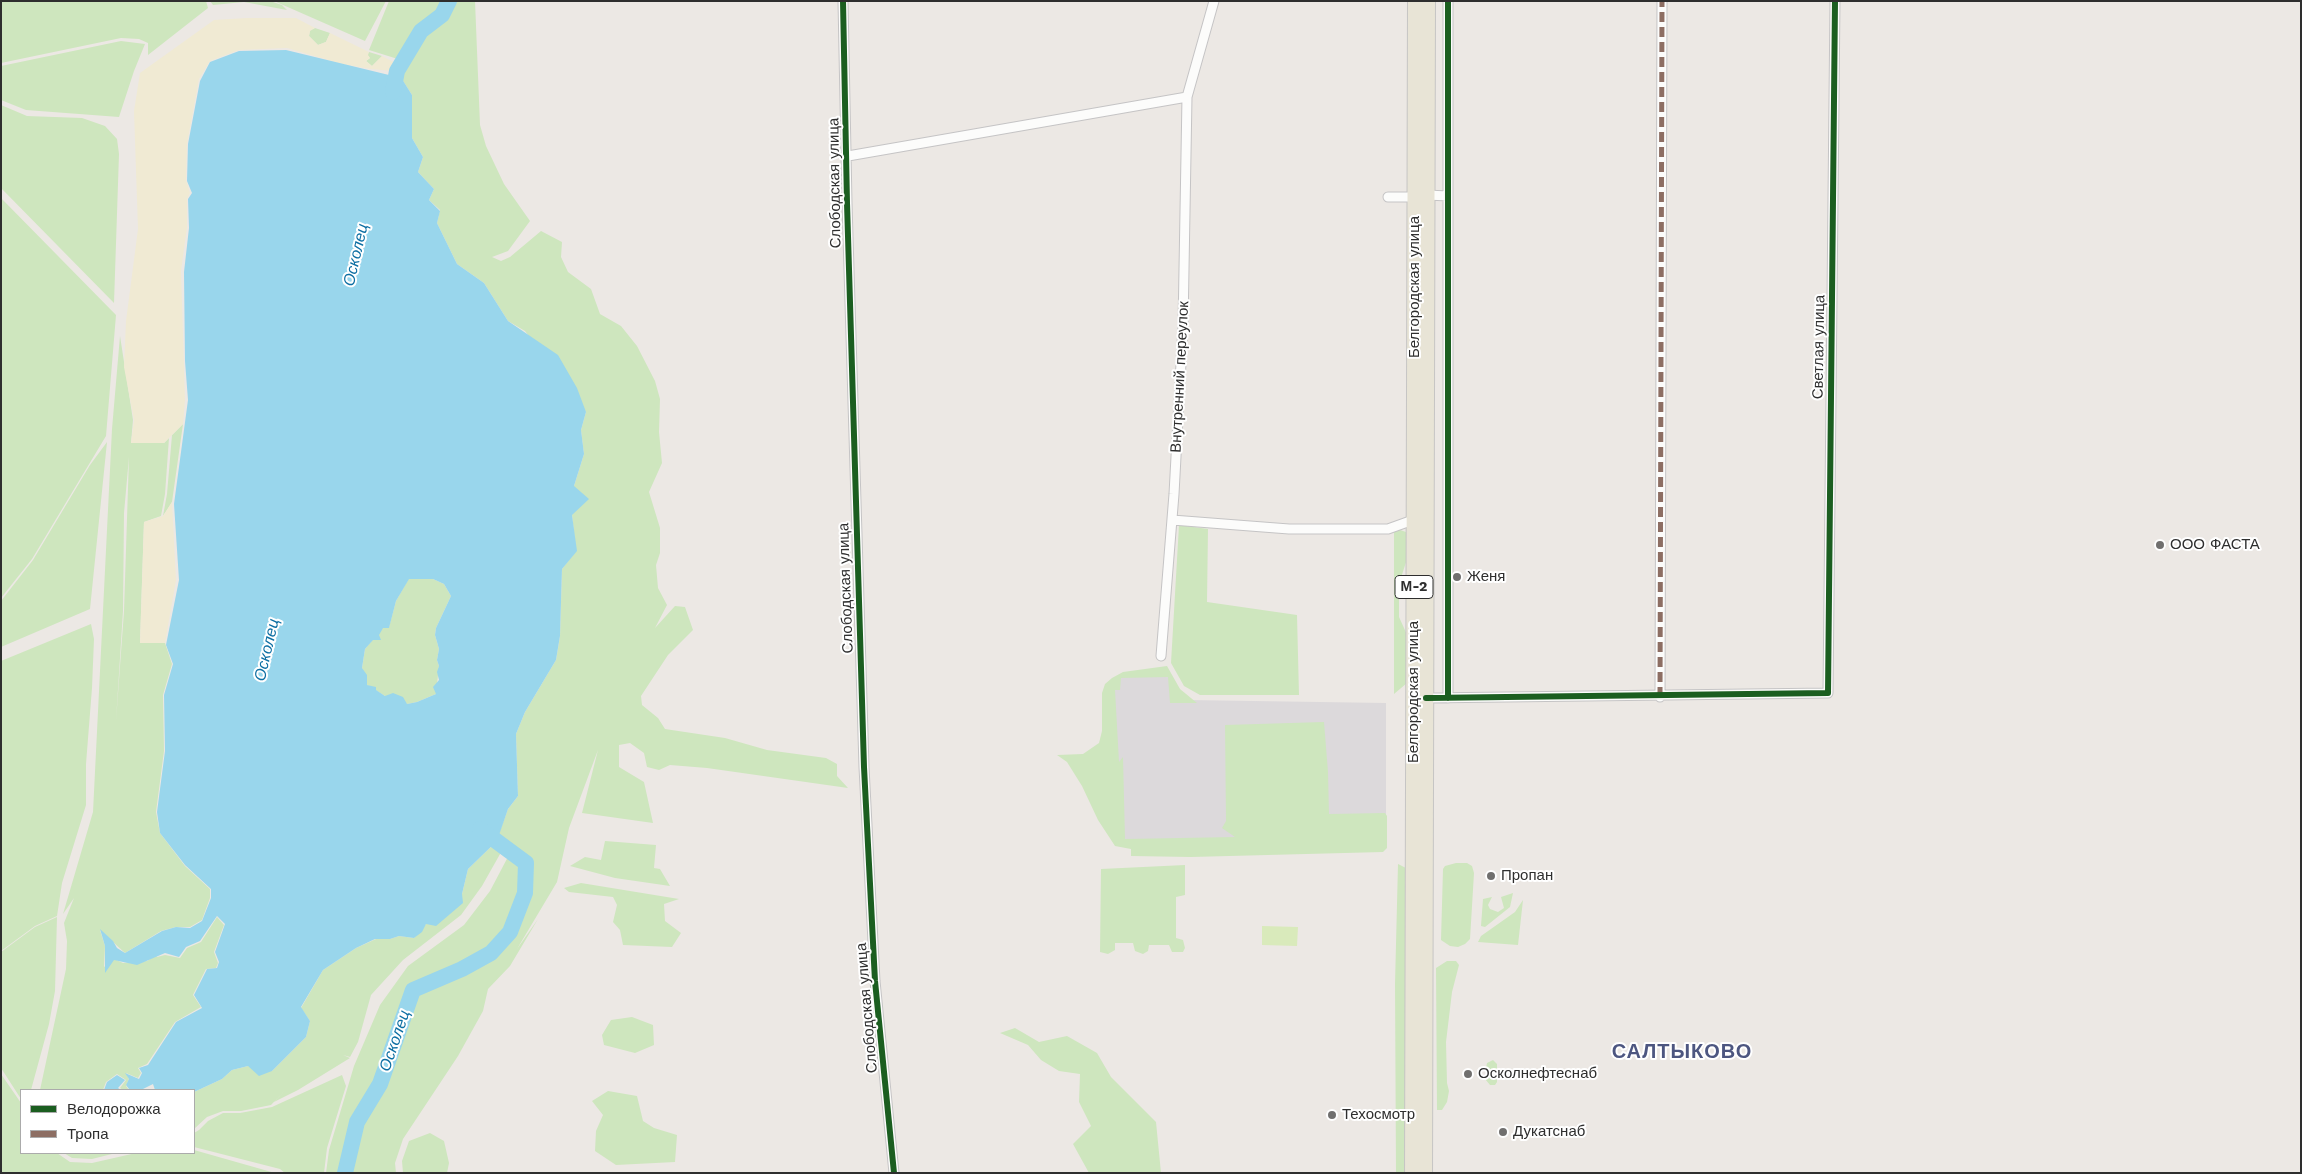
<!DOCTYPE html>
<meta charset="utf-8">
<style>
body{margin:0}
#map{position:relative;width:2302px;height:1174px;overflow:hidden;background:#ece8e4;font-family:"Work Sans",sans-serif}
canvas{display:block}
.frame{position:absolute;inset:0;border:2px solid #2e2e2e;pointer-events:none}
.legend{position:absolute;left:20px;top:1089px;width:175px;height:65px;box-sizing:border-box;background:#fff;border:1px solid #ababab;margin:0;padding:6px 9px;list-style:none;font-size:15px;color:#2e2e2e}
.legend li{display:flex;align-items:center;gap:10px;height:25px}
.legend b{width:25px;border:1px solid #ababab}
</style>
<div id="map">
<canvas width="2302" height="1174"></canvas>
<div class="frame"></div>
<ul class="legend">
<li><b style="height:6px;background:#1b5e20"></b>Велодорожка</li>
<li><b style="height:6px;background:#8d6e63"></b>Тропа</li>
</ul>
</div>
<script>
const ctx = document.querySelector('canvas').getContext('2d');
ctx.lineJoin = 'round';
function paint(path, color) {
  ctx.fillStyle = color;
  ctx.fill(path, 'evenodd');
}
function poly(rows) {
  const path = new Path2D();
  for (const r of rows) {
    path.moveTo(r[0], r[1]);
    for (let i = 2; i < r.length; i += 2) path.lineTo(r[i], r[i + 1]);
  }
  return path;
}
function strokePath(path, color, width, dash) {
  ctx.strokeStyle = color;
  ctx.lineWidth = width;
  ctx.lineCap = dash ? 'butt' : 'round';
  ctx.setLineDash(dash || []);
  ctx.stroke(path);
}
function drawText(font, color, halo, rows, align = 'center') {
  ctx.font = font + ' "Work Sans",sans-serif';
  ctx.lineWidth = 4;
  ctx.setLineDash([]);
  ctx.textBaseline = 'middle';
  ctx.strokeStyle = halo;
  ctx.fillStyle = color;
  for (const [text, x, y, turn = 0] of rows) {
    ctx.save();
    ctx.translate(x, y);
    ctx.rotate((+turn || 0) * Math.PI / 180);
    ctx.textAlign = isNaN(turn) ? turn : align;
    if (halo) ctx.strokeText(text, 0, 0);
    ctx.fillText(text, 0, 0);
    ctx.restore();
  }
}
const industrial = poly([
 [1169,673,1187,700,1386,703,1386,840,1118,846,1113,683,1123,674]
]);
const green = poly([
 [1,1,206,1,208,8,148,55,148,43,139,39,121,38,1,63],
 [210,1,270,1,282,5,287,10,244,2,213,5],
 [274,1,386,1,365,41],
 [389,1,445,1,437,16,419,29,401,60,369,50],
 [451,1,475,1,480,125,486,146,504,184,530,221,508,251,492,257,501,261,510,257,541,231,562,242,561,257,568,272,591,289,600,314,621,326,637,346,655,381,660,399,659,432,662,463,649,492,660,528,660,553,656,565,658,588,667,605,655,628,675,606,685,607,693,630,668,655,641,696,642,705,658,718,665,729,725,738,767,750,826,758,837,764,837,776,848,788,707,768,670,765,659,770,647,767,644,753,630,743,619,745,619,767,644,782,653,823,582,813,598,750,569,828,557,882,517,949,538,919,510,966,488,989,483,1011,458,1056,403,1139,395,1163,396,1173,348,1173,359,1123,382,1084,414,991,462,971,491,954,510,933,526,894,527,863,517,851,516,854,497,839,508,809,518,796,516,734,525,712,556,660,560,636,562,569,576,551,572,515,574,486,584,454,581,430,586,412,525,331,508,321,484,283,457,264,437,223,440,210,429,200,434,189,418,172,423,157,412,138,412,95,398,73,422,33,444,18],
 [315,28,330,33,326,42,318,45,309,36,310,30],
 [121,41,145,44,134,71,119,117,26,110,1,100,1,66],
 [369,52,382,56,372,66,366,61,370,58,367,55],
 [1,105,27,116,82,118,105,126,117,139,119,154,114,303,1,188],
 [1,198,116,315,106,436,32,559,1,598],
 [120,336,133,420,131,443,164,443,169,438,165,494,161,516,144,522,140,643,165,643,172,664,163,695,164,751,156,812,160,833,185,866,210,889,210,898,202,920,190,927,176,927,161,931,125,953,100,930,105,946,104,967,114,959,123,963,147,961,156,955,157,957,165,955,180,958,187,948,201,942,217,917,224,925,214,952,218,963,216,968,206,969,193,995,201,1007,175,1022,147,1064,138,1068,141,1073,138,1078,126,1073,129,1079,126,1086,129,1090,137,1090,123,1090,120,1088,126,1080,117,1074,106,1082,103,1090,40,1090,66,969,67,941,64,923,74,898,63,914,93,812,112,429],
 [129,457,124,611,116,721,123,611,124,513],
 [183,424,172,502,163,516,167,494,172,435],
 [107,442,90,609,1,647,1,601,33,560,90,465],
 [1179,525,1208,529,1207,602,1297,615,1299,695,1200,695,1184,686,1171,663],
 [1400,530,1406,532,1409,536,1407,559,1399,584,1399,617,1409,639,1407,683,1394,694,1394,532],
 [409,578,433,579,444,584,451,596,436,628,435,635,439,649,437,660,439,666,436,694,417,702,407,704,385,696,367,685,362,668,365,649,383,627,389,627,396,601],
 [91,624,94,639,92,688,86,764,86,805,62,883,57,916,35,926,1,951,1,661],
 [1167,666,1180,689,1197,703,1170,703,1168,677,1121,678,1120,690,1115,690,1119,762,1123,757,1125,839,1235,837,1222,828,1226,821,1225,725,1324,722,1328,772,1329,814,1385,813,1387,816,1387,848,1383,852,1191,857,1131,856,1131,849,1115,846,1098,820,1082,786,1067,762,1057,755,1083,754,1099,743,1102,731,1102,693,1105,684,1112,678,1123,672],
 [497,841,504,847,482,886,461,915,403,960,371,995,358,1042,350,1057,343,1055,350,1058,298,1090,274,1102,289,1086,271,1105,241,1111,223,1111,207,1117,194,1129,194,1092,222,1079,232,1070,248,1066,272,1071,306,1037,310,1021,301,1008,323,970,356,948,376,939,390,939,399,936,414,938,426,924,462,894,468,869],
 [605,841,656,845,654,868,660,869,670,886,615,878,570,866,585,857,601,860],
 [510,853,525,864,523,893,506,932,488,949,459,968,410,988,377,1082,353,1122,341,1173,326,1173,329,1150,354,1066,380,1005,408,966,464,925,490,891],
 [1456,863,1467,863,1472,866,1474,873,1470,939,1465,944,1458,947,1450,946,1441,940,1443,869,1445,866],
 [1398,864,1406,868,1407,1173,1396,1173,1395,984],
 [1185,865,1185,895,1176,897,1176,938,1183,940,1185,948,1183,952,1172,952,1169,945,1149,945,1148,951,1143,954,1135,951,1133,943,1115,943,1115,950,1108,954,1100,952,1101,869],
 [581,883,679,899,664,904,665,921,681,933,672,947,623,945,620,930,613,922,617,905,613,897,569,892,564,888],
 [1513,893,1510,907,1485,927,1481,926,1483,899,1492,897,1488,905,1490,909,1498,912,1504,908,1501,897],
 [1523,900,1518,945,1478,942,1481,936,1515,912],
 [57,917,55,991,49,1024,31,1090,21,1090,21,1099,1,1068,1,952,35,927],
 [1447,961,1456,961,1459,965,1452,992,1446,1042,1447,1083,1449,1091,1447,1102,1442,1110,1437,1110,1436,968],
 [632,1017,653,1025,654,1045,635,1053,604,1045,602,1035,611,1020],
 [1015,1028,1039,1042,1067,1036,1097,1053,1111,1077,1156,1122,1161,1173,1089,1173,1073,1144,1091,1126,1079,1102,1080,1074,1059,1071,1041,1060,1028,1045,1000,1033],
 [1493,1060,1497,1064,1497,1082,1495,1085,1490,1085,1485,1079,1488,1069,1486,1068,1487,1063],
 [1,1074,21,1103,21,1153,57,1153,70,1162,92,1163,136,1153,194,1153,194,1150,275,1173,1,1173],
 [342,1075,346,1086,327,1148,324,1173,285,1173,280,1169,194,1147,194,1133,199,1130,208,1121,223,1113,240,1113,272,1107],
 [608,1091,637,1096,643,1121,654,1128,677,1135,675,1162,616,1165,595,1151,596,1131,603,1115,592,1101],
 [430,1133,444,1141,449,1163,447,1173,403,1173,402,1161,409,1141],
 [64,1153,116,1153,92,1159,72,1158]
]);
const sand = poly([
 [247,18,296,18,315,28,310,31,309,36,318,45,326,42,330,33,369,52,368,55,370,58,366,61,372,66,382,56,399,65,393,71,371,69,342,64,287,48,239,50,210,61,199,79,187,144,186,180,190,193,187,199,187,227,181,271,185,400,183,424,164,443,131,443,134,420,124,367,126,321,138,229,134,111,140,73,214,20],
 [172,502,176,580,165,643,140,643,144,522,163,516]
]);
const pitch = poly([
 [1262,926,1298,927,1297,946,1262,945]
]);
const water = poly([
 [286,50,389,75,397,71,412,95,412,138,423,157,418,172,434,189,429,200,440,211,437,223,457,264,484,283,508,321,558,355,577,388,586,412,581,430,584,454,574,486,589,499,572,515,577,551,562,569,560,636,556,660,525,712,516,734,518,796,508,809,497,841,468,869,462,894,463,903,436,926,426,924,422,932,414,938,399,936,390,939,375,939,356,948,323,970,301,1007,310,1021,306,1037,272,1071,259,1076,248,1066,232,1070,222,1079,194,1092,194,1090,155,1090,153,1084,141,1090,129,1089,126,1085,129,1079,125,1073,139,1079,142,1073,139,1068,148,1065,176,1022,202,1008,194,995,207,969,217,968,219,962,215,952,225,924,217,916,200,941,186,947,179,957,165,953,137,965,114,960,105,973,105,946,100,929,113,941,117,948,125,953,162,931,176,927,190,928,202,921,211,898,211,889,185,865,160,833,157,812,165,751,164,695,173,664,166,645,179,580,174,504,188,400,185,361,184,272,189,228,188,199,192,193,187,181,188,144,200,81,210,62,239,51],
 [409,579,433,579,444,584,451,596,436,628,435,635,439,649,437,660,439,666,437,672,439,680,433,687,436,694,417,702,407,704,403,697,393,693,385,696,376,690,376,687,367,685,367,675,362,668,365,649,373,640,381,640,379,635,383,628,389,628,396,601],
 [117,1075,125,1080,118,1088,121,1090,104,1090,107,1082]
]);
const river = poly([
 [393,92,397,71,421,31,442,15,449,1],
 [345,1173,357,1122,380,1084,413,990,462,969,491,953,510,932,525,893,526,863,480,829]
]);
const minor = poly([
 [843,1,847,203,864,767,875,981,894,1173],
 [1448,1,1448,698],
 [848,156,1187,97],
 [1427,195,1448,196],
 [1388,197,1415,197],
 [1172,520,1289,529,1388,529,1413,520],
 [1161,656,1174,494,1183,326,1187,97,1214,1],
 [1660,697,1662,1],
 [1426,698,1828,693,1835,1]
]);
const primary = poly([
 [1412,1173,1415,1],
 [1425,1173,1428,1]
]);
const quiet = poly([
 [1660,697,1662,1]
]);
const cycleway = poly([
 [843,1,847,203,864,767,875,981,894,1173],
 [1448,1,1448,698],
 [1426,698,1828,693,1835,1]
]);
const markers = [
 [2160,545,5,"#706f6e"],
 [1457,577,5,"#706f6e"],
 [1491,876,5,"#706f6e"],
 [1468,1074,5,"#706f6e"],
 [1332,1115,5,"#706f6e"],
 [1503,1132,5,"#706f6e"]
];
const shields = [
 [1414,587,38]
];
const shieldNames = [
 ["М-2",1414,587]
];
const streetNames = [
 ["Слободская улица",835,183,-91],
 ["Белгородская улица",1415,287,-90],
 ["Светлая улица",1819,347,-89],
 ["Внутренний переулок",1180,377,-87],
 ["Слободская улица",846,588,-92],
 ["Белгородская улица",1414,692,-90],
 ["Слободская улица",867,1008,-95]
];
const poiNames = [
 ["ООО ФАСТА",2170,545],
 ["Женя",1467,577],
 ["Пропан",1501,876],
 ["Осколнефтеснаб",1478,1074],
 ["Техосмотр",1342,1115],
 ["Дукатснаб",1513,1132]
];
const waterNames = [
 ["Осколец",356,255,-77],
 ["Осколец",267,650,-77],
 ["Осколец",395,1041,-71]
];
const districtNames = [
 ["САЛТЫКОВО",1682,1052]
];
paint(industrial, '#dcd9db');
paint(green, '#cee6be');
paint(sand, '#f0ead3');
paint(pitch, '#d9eabb');
paint(water, '#99d6ec');
strokePath(river, '#99d6ec', 16);
strokePath(minor, '#c5c4c5', 11);
strokePath(primary, '#c6c5c4', 16);
strokePath(minor, '#fcfcfb', 9);
strokePath(primary, '#e8e4d6', 14);
strokePath(quiet, '#8d6e63', 5, [10, 5]);
strokePath(cycleway, '#1b5e20', 6);
for (const [x, y, r, color] of markers) {
  const dot = new Path2D();
  dot.arc(x, y, r, 0, 2 * Math.PI);
  ctx.fillStyle = color;
  ctx.fill(dot);
  strokePath(dot, '#fff', 2);
}
for (const [x, y, w] of shields) {
  const box = new Path2D();
  box.roundRect(x - w / 2, y - 11.5, w, 23, 4);
  ctx.fillStyle = '#fff';
  ctx.fill(box);
  strokePath(box, '#2e2e2e', 1);
}
drawText('bold 14px', '#2e2e2e', null, shieldNames);
drawText('15px', '#2e2e2e', '#fff', streetNames);
drawText('15px', '#2e2e2e', '#fff', poiNames, 'left');
drawText('italic 16px', '#0d6fa3', '#fff', waterNames);
ctx.letterSpacing = '1px';
drawText('bold 20px', '#4d5680', '#fff', districtNames);
ctx.letterSpacing = '0px';
</script>
